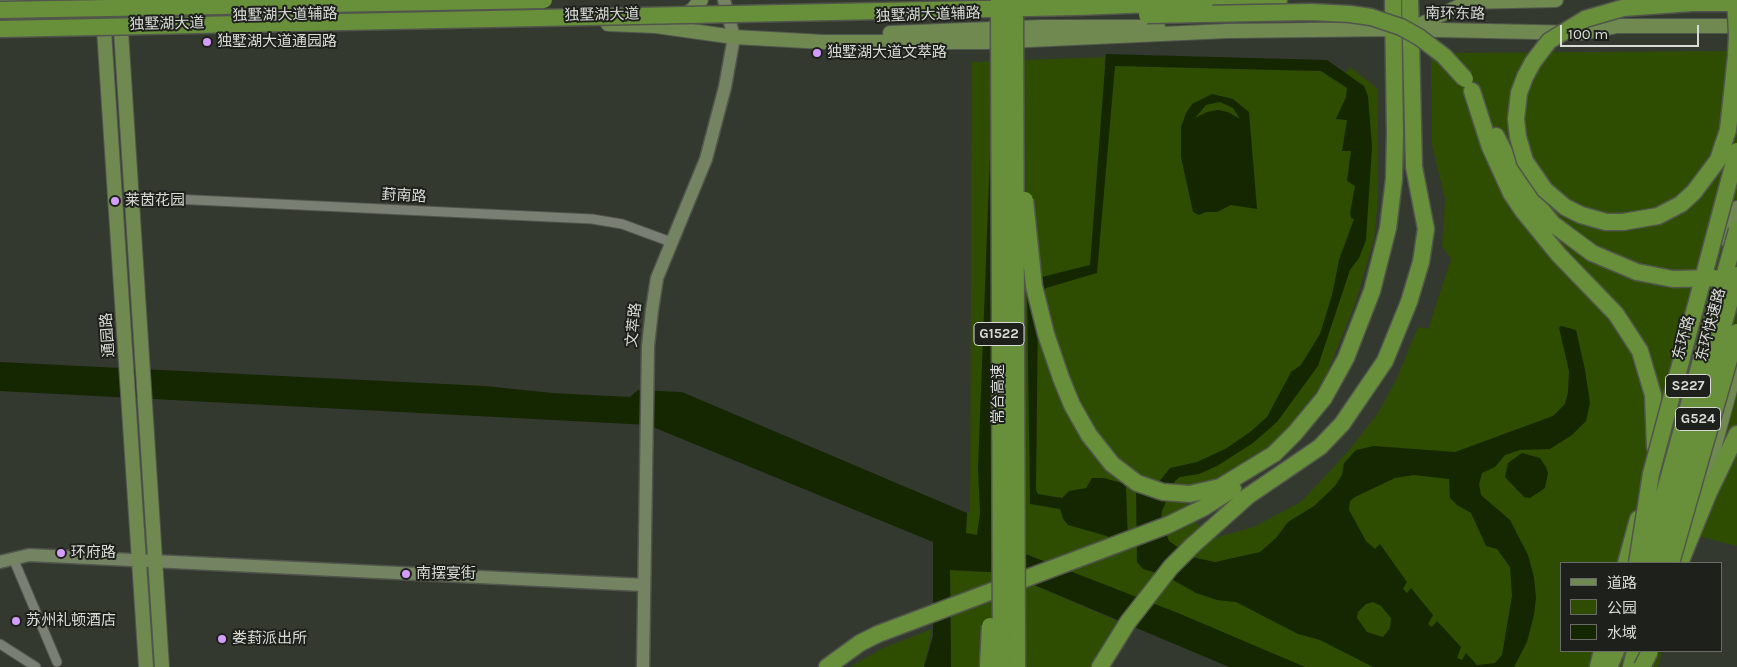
<!DOCTYPE html>
<meta charset="utf-8">
<style>
body{margin:0}
#map{position:relative;width:1737px;height:667px;overflow:hidden;background:#343930;font-family:Karla,"Noto Sans SC",sans-serif}
canvas{display:block}
.legend{position:absolute;left:1560px;top:562px;width:162px;height:90px;box-sizing:border-box;background:#1d201b;border:1px solid #686b66;margin:0;padding:6px 9px;list-style:none;font-size:15px;color:#d9dcd6}
.legend li{display:flex;align-items:center;gap:10px;height:25px}
.legend b{width:25px;border:1px solid #686b66}
.scale{position:absolute;left:1560px;top:25px;width:139px;height:22px;box-sizing:border-box;border:2px solid #d9dcd6;border-top:0;padding-left:6px;font-size:15px;line-height:18px;white-space:nowrap;color:#d9dcd6;-webkit-text-stroke:4px #1d201b;paint-order:stroke}
</style>
<div id="map">
<canvas width="1737" height="667"></canvas>
<ul class="legend">
<li><b style="height:6px;background:#6f8951"></b>道路</li>
<li><b style="height:14px;background:#2e4d00"></b>公园</li>
<li><b style="height:14px;background:#152700"></b>水域</li>
</ul>
<div class="scale">100 m</div>
</div>
<script>
const ctx = document.querySelector('canvas').getContext('2d');
ctx.lineJoin = 'round';
function paint(path, color) {
  ctx.fillStyle = color;
  ctx.fill(path, 'evenodd');
}
function poly(rows) {
  const path = new Path2D();
  for (const r of rows) {
    path.moveTo(r[0], r[1]);
    for (let i = 2; i < r.length; i += 2) path.lineTo(r[i], r[i + 1]);
  }
  return path;
}
function strokePath(path, color, width, dash) {
  ctx.strokeStyle = color;
  ctx.lineWidth = width;
  ctx.lineCap = dash ? 'butt' : 'round';
  ctx.setLineDash(dash || []);
  ctx.stroke(path);
}
function drawText(font, color, halo, rows, align = 'center') {
  ctx.font = font + ' Karla,"Noto Sans SC",sans-serif';
  ctx.lineWidth = 4;
  ctx.setLineDash([]);
  ctx.textBaseline = 'middle';
  ctx.strokeStyle = halo;
  ctx.fillStyle = color;
  for (const [text, x, y, turn = 0] of rows) {
    ctx.save();
    ctx.translate(x, y);
    ctx.rotate((+turn || 0) * Math.PI / 180);
    ctx.textAlign = isNaN(turn) ? turn : align;
    if (halo) ctx.strokeText(text, 0, 0);
    ctx.fillText(text, 0, 0);
    ctx.restore();
  }
}
const green = poly([
 [1737,51,1737,546,1698,536,1688,563,1561,563,1561,651,1662,651,1658,667,1303,667,1115,589,992,541,966,533,967,513,970,512,972,62,1105,57,1104,65,1115,65,1346,72,1350,67,1378,89,1378,197,1374,240,1354,307,1323,383,1281,438,1229,478,1191,486,1187,507,1207,540,1254,527,1302,501,1350,449,1378,413,1396,380,1418,327,1428,329,1451,259,1442,246,1445,199,1432,145,1431,53],
 [950,570,1006,573,1117,621,1100,667,951,667],
 [932,629,924,667,850,667,883,648]
]);
const water = poly([
 [1000,0,1025,0,992,541,1178,613,1305,667,1229,667,1006,573,950,570,951,667,924,667,933,636,933,542,648,425,0,391,0,362,485,386,552,393,630,397,638,390,682,392,967,513,966,533,977,535,980,513,978,468,990,156],
 [1106,54,1327,60,1364,86,1368,96,1372,147,1366,240,1359,258,1350,270,1318,366,1277,422,1253,443,1217,466,1199,474,1180,477,1175,481,1162,511,1161,519,1169,541,1192,557,1215,562,1260,552,1276,538,1288,522,1314,506,1335,486,1342,475,1344,463,1356,450,1374,446,1455,452,1553,416,1565,404,1568,392,1569,371,1559,328,1561,326,1576,330,1585,370,1590,403,1586,421,1572,435,1550,449,1520,450,1505,455,1495,467,1482,473,1479,484,1481,495,1510,520,1528,555,1534,577,1536,598,1534,615,1527,642,1514,667,1373,667,1320,640,1298,634,1236,602,1217,600,1196,593,1166,576,1143,569,1137,562,1136,487,1158,483,1170,468,1197,462,1227,448,1250,432,1267,417,1291,372,1301,365,1320,334,1332,295,1339,260,1354,219,1351,218,1350,213,1355,186,1347,181,1351,151,1342,151,1347,120,1336,119,1346,97,1347,88,1321,71,1115,66,1097,273,1046,288,1038,304,1036,490,1038,494,1062,498,1069,491,1086,488,1092,478,1104,478,1122,483,1126,487,1128,542,1121,548,1107,536,1068,525,1063,519,1060,509,1030,504,1027,288,1030,280,1090,265],
 [1414,475,1449,479,1450,498,1457,505,1471,513,1486,546,1497,549,1510,567,1512,596,1502,655,1495,663,1477,665,1466,653,1462,660,1457,658,1461,647,1437,621,1432,627,1428,624,1433,615,1411,588,1407,593,1403,589,1407,582,1380,544,1375,549,1366,541,1349,510,1350,501,1355,497,1395,478],
 [1373,602,1381,606,1391,618,1390,628,1383,637,1367,632,1357,618,1358,612,1366,604],
 [1212,94,1233,99,1249,112,1257,209,1231,205,1217,212,1206,212,1199,215,1193,212,1181,157,1181,127,1186,113,1192,104],
 [1220,102,1233,108,1240,119,1228,112,1218,110,1207,112,1195,118,1206,105],
 [1522,453,1540,458,1546,467,1548,473,1545,488,1530,498,1524,497,1505,477,1508,463]
]);
const street = poly([
 [132,197,592,219,622,224,671,242],
 [13,558,57,662],
 [0,644,36,667]
]);
const secondary = poly([
 [0,562,29,555,644,585],
 [643,667,648,346,652,310,657,278,706,159,725,87,734,37,724,0]
]);
const primary = poly([
 [102,0,146,667],
 [119,0,162,667],
 [0,1,41,0],
 [680,18,692,10,701,0],
 [608,24,656,26,734,37,824,42,986,42,1227,31,1394,29,1582,33,1613,27],
 [1604,26,1737,26],
 [1411,29,1468,2,1556,0],
 [890,33,1041,27,1158,27],
 [1728,241,1737,208],
 [1701,497,1737,364]
]);
const highway = poly([
 [1205,2,1279,0],
 [1472,91,1490,147,1511,193,1523,211,1559,255,1616,314,1640,351,1653,395,1655,447],
 [1496,136,1522,186,1553,224,1592,253,1637,272],
 [1061,378,1072,405,1089,435,1112,464,1137,483,1163,492,1190,494,1220,487,1274,454,1295,433,1324,398,1346,358,1372,291,1388,228,1394,179,1395,133,1393,0],
 [1626,563,1638,519],
 [1680,563,1709,492,1737,434],
 [827,667,860,643,878,634,1168,525,1203,508,1233,489],
 [1100,667,1128,622,1171,567,1193,545,1248,496,1320,447,1342,424,1385,361,1409,302,1421,262,1426,229,1414,167,1410,0],
 [1598,667,1602,651],
 [1609,667,1616,651],
 [1631,667,1635,651]
]);
const highwayBridge = poly([
 [999,0,1001,667],
 [1015,0,1017,667],
 [1735,0,1736,14,1737,35,1736,56,1728,130,1718,160,1694,192,1681,204,1658,216,1623,222,1606,222,1581,215,1565,207,1545,190,1525,161,1518,137,1516,119,1519,93,1525,77,1533,62,1549,41,1585,19,1623,8,1692,3,1737,3],
 [0,10,544,0],
 [1147,15,1311,12,1350,14,1371,17,1401,27,1419,37,1444,56,1465,79],
 [0,29,1077,7,1205,2],
 [1025,200,1034,286,1046,334,1061,378],
 [1637,272,1673,279,1714,278],
 [1647,556,1737,230],
 [1637,563,1651,474,1737,151],
 [1659,563,1737,275],
 [1671,563,1737,332],
 [988,667,990,626],
 [1642,667,1650,651]
]);
const markers = [
 [207,42,5,"#d49cfb"],
 [817,53,5,"#d49cfb"],
 [115,201,5,"#d49cfb"],
 [61,553,5,"#d49cfb"],
 [406,574,5,"#d49cfb"],
 [16,621,5,"#d49cfb"],
 [222,639,5,"#d49cfb"]
];
const shields = [
 [999,334,50],
 [1688,386,45],
 [1698,419,45]
];
const shieldNames = [
 ["G1522",999,334],
 ["S227",1688,386],
 ["G524",1698,419]
];
const streetNames = [
 ["南环东路",1455,14,1],
 ["独墅湖大道辅路",285,15,-1],
 ["独墅湖大道",602,15,-1],
 ["独墅湖大道辅路",928,15,-2],
 ["独墅湖大道",167,24,-1],
 ["葑南路",404,196,3],
 ["文萃路",634,325,-84],
 ["东环快速路",1711,325,-75],
 ["通园路",108,335,-94],
 ["东环路",1684,338,-75],
 ["常台高速",999,394,-90]
];
const poiNames = [
 ["独墅湖大道通园路",217,42],
 ["独墅湖大道文萃路",827,53],
 ["莱茵花园",125,201],
 ["环府路",71,553],
 ["南摆宴街",416,574],
 ["苏州礼顿酒店",26,621],
 ["娄葑派出所",232,639]
];
paint(green, '#2e4d00');
paint(water, '#152700');
strokePath(street, '#51554c', 11);
strokePath(secondary, '#51554c', 15);
strokePath(primary, '#51554c', 16);
strokePath(highway, '#51554c', 19);
strokePath(street, '#797f73', 9);
strokePath(secondary, '#748462', 12);
strokePath(primary, '#6f8951', 14);
strokePath(highway, '#68903b', 16);
strokePath(highwayBridge, '#51554c', 19, []);
strokePath(highwayBridge, '#68903b', 16);
for (const [x, y, r, color] of markers) {
  const dot = new Path2D();
  dot.arc(x, y, r, 0, 2 * Math.PI);
  ctx.fillStyle = color;
  ctx.fill(dot);
  strokePath(dot, '#1d201b', 2);
}
for (const [x, y, w] of shields) {
  const box = new Path2D();
  box.roundRect(x - w / 2, y - 11.5, w, 23, 4);
  ctx.fillStyle = '#1d201b';
  ctx.fill(box);
  strokePath(box, '#d9dcd6', 1);
}
drawText('bold 14px', '#d9dcd6', null, shieldNames);
drawText('15px', '#d9dcd6', '#1d201b', streetNames);
drawText('15px', '#d9dcd6', '#1d201b', poiNames, 'left');
</script>
